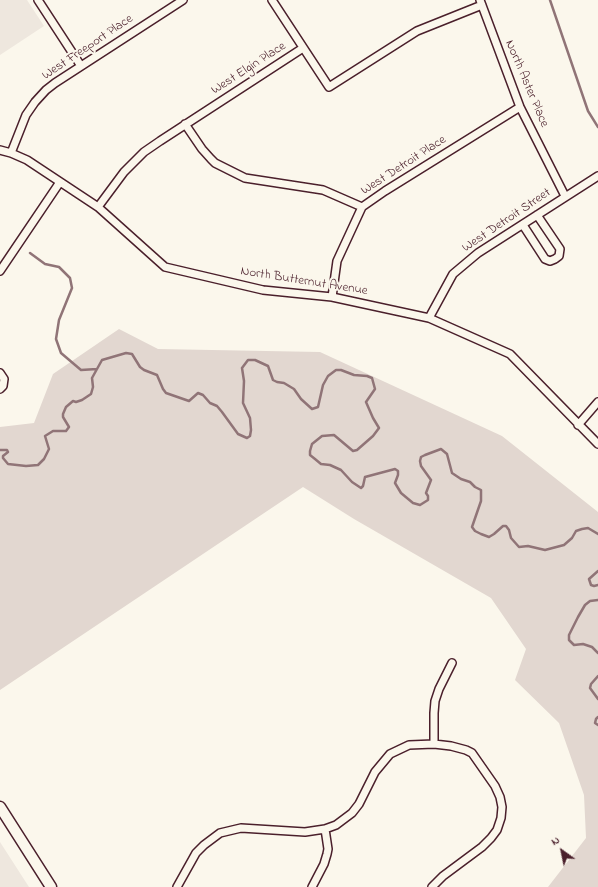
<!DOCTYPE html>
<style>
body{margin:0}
#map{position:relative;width:598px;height:887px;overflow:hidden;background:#fbf7ec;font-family:"Indie Flower",sans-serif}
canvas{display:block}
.north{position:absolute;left:542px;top:831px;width:40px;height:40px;-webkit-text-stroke:3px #fbf7ec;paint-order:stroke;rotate:327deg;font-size:11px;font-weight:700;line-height:16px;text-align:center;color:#4a1f2b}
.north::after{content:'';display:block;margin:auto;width:14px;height:18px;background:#4a1f2b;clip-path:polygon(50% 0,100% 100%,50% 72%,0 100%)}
</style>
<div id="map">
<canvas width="598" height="887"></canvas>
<div class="north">N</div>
</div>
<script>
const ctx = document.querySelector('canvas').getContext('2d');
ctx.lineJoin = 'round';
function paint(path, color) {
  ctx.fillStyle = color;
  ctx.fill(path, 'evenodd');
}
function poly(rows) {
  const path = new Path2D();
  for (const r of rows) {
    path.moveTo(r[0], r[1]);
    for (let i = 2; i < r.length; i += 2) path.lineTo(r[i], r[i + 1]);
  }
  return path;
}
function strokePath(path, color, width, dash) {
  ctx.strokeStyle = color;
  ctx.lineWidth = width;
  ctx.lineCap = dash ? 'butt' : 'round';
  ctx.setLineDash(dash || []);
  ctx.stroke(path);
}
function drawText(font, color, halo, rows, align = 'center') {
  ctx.font = font + ' "Indie Flower",sans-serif';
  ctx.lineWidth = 4;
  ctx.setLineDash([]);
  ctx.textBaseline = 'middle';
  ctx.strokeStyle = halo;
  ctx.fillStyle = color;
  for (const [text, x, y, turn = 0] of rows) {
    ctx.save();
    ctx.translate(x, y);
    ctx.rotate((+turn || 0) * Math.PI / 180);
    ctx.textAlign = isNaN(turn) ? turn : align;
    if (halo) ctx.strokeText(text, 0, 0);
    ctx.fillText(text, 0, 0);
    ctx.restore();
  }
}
const built = poly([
 [0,0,27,0,44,26,0,55],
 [0,842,29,887,0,887]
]);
const green = poly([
 [119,329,158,349,320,352,502,436,598,512,598,887,548,887,586,838,584,795,559,723,515,680,526,649,491,598,354,519,303,487,0,690,0,427,34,423,53,374]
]);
const stream = poly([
 [550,0,588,111,598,127],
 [30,253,45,264,59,267,70,278,72,288,59,320,56,339,61,353,81,370,97,369],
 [0,450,7,450,8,452,3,456,3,458,8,464,26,466,38,465,44,459,49,449,45,436,53,431,66,431,69,427,63,417,63,414,66,407,73,401,76,402,82,400,91,394,93,387,92,378,102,360,126,353,132,354,140,367,144,370,157,375,163,389,166,393,189,401,198,393,203,395,210,403,217,406,222,412,238,434,247,438,250,436,251,430,250,418,243,403,244,381,242,368,248,360,255,360,268,366,273,380,277,382,284,383,294,389,301,399,312,409,318,407,323,385,328,376,336,370,341,370,354,375,367,376,372,378,375,389,366,402,373,418,379,428,373,436,357,450,353,451,334,435,322,436,312,444,310,451,310,455,315,459,321,464,330,465,341,470,352,482,361,488,363,486,365,477,395,469,398,471,398,475,395,483,401,493,413,503,420,505,428,500,428,496,426,493,431,480,421,466,420,461,421,457,425,455,441,449,447,454,452,473,461,479,470,482,475,487,481,490,481,501,472,527,475,531,481,534,489,537,494,534,503,526,506,526,509,530,511,538,519,547,528,546,545,550,564,545,572,538,576,531,582,529,588,528,598,534],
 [598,571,589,579,591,585,594,586,598,585],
 [598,600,590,601,585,605,578,617,569,635,569,640,574,645,583,644,592,647,598,653],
 [598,676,591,684,590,688,598,699],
 [598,717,596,719,595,723,598,725]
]);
const street = poly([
 [38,0,81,66],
 [272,0,329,87,417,31,482,5],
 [480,0,520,107,565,196],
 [185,124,202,149,211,159,215,163,245,178,323,190,362,207],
 [0,150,11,153,27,160,98,207,165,267,263,290,332,297,429,318,510,354,598,444],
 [11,153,26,115,35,102,46,90,55,83,183,0],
 [98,207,124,172,144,152,160,141,303,48],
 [523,225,545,259,550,261,555,259,559,256,560,249,537,215],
 [0,271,60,182],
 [332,297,337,261,362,207,385,191,520,107],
 [429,318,453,274,478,253,598,176],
 [0,373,4,379,3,386,0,389],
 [578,425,598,402],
 [434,744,434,713,435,701,439,689,452,663],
 [177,887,196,853,204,845,220,833,241,828,305,832,325,829,336,825,352,813,359,804,375,772,390,754,409,745,434,744,451,746,466,750,472,753,495,786,500,797,502,807,501,818,497,830,491,838,482,847,443,876,432,887],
 [312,887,324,864,327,854,328,849,325,829]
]);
const secondary = poly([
 [0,807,51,887]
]);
const streetNames = [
 ["West Freeport Place",88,48,-34],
 ["West Elgin Place",249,69,-33],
 ["North Aster Place",526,84,67],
 ["West Detroit Place",404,166,-33],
 ["West Detroit Street",507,221,-34],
 ["North Butternut Avenue",304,282,9]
];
paint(built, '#eee7de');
paint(green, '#e2d7d0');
strokePath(stream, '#907477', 2.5);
strokePath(street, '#4a1f2b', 10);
strokePath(secondary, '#4a1f2b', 13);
strokePath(street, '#fbf7ec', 7);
strokePath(secondary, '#fbf7ec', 10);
drawText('13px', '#4a1f2b', '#fbf7ec', streetNames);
</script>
